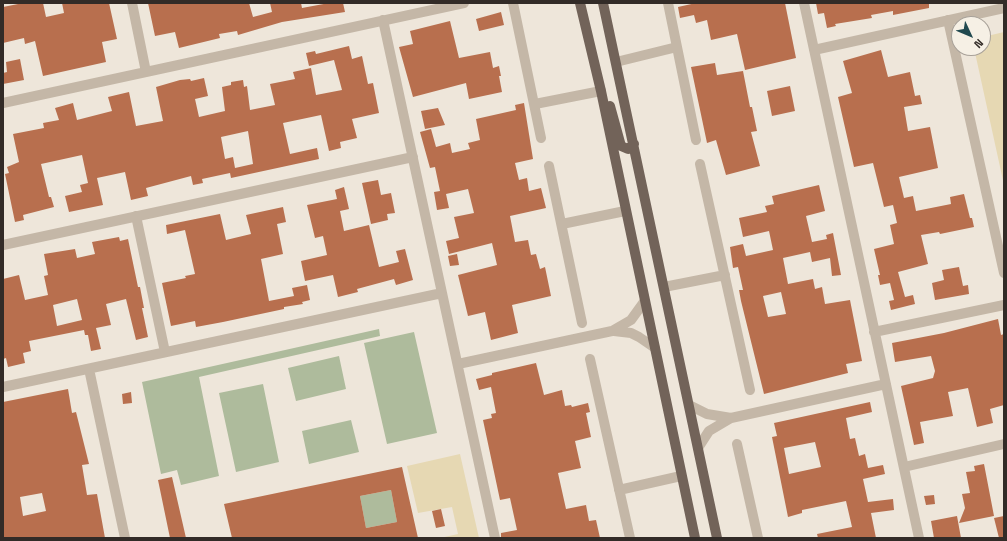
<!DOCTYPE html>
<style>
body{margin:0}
#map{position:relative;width:1007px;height:541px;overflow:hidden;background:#eee6da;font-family:"Space Grotesk",sans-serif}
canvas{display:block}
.frame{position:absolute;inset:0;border:4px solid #322b27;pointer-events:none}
.north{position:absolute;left:951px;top:16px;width:40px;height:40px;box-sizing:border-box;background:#f6f0e5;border:1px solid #a8a199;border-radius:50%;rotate:134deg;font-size:11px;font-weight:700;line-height:16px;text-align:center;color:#322b27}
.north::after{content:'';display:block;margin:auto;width:14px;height:18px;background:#21494f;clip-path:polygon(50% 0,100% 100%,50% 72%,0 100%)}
</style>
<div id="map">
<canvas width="1007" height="541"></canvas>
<div class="frame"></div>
<div class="north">N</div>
</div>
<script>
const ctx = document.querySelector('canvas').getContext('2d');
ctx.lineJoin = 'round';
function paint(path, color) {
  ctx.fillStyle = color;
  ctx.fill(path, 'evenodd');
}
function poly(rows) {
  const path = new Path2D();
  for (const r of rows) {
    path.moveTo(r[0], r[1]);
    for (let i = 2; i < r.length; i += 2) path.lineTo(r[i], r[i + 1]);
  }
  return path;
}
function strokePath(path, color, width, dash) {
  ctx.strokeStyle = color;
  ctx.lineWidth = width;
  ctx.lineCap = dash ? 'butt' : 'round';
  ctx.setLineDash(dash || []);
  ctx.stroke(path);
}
const green = poly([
 [379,329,380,336,199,377,219,476,181,485,177,470,161,474,142,382],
 [414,332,437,433,387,444,364,343],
 [339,356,346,389,296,401,288,368],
 [263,384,279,462,236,472,219,393],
 [351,420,359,452,309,464,302,431],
 [391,490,397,522,366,528,360,496]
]);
const sand = poly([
 [1004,32,1004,185,974,48,983,48,983,37],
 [460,454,479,538,440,538,458,534,452,507,418,513,407,466]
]);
const building = poly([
 [23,3,43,3,46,17,64,13,62,3,109,3,117,39,102,42,106,62,43,76,35,41,25,44,24,38,3,43,3,7],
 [148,3,249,3,253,17,272,12,270,3,301,3,302,8,329,3,343,3,345,12,282,22,238,35,237,31,219,34,220,38,179,48,175,32,155,36],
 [696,3,785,3,796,58,745,70,737,34,711,40,707,20,696,23,694,15,680,18,678,7],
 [816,3,929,3,929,8,893,15,893,11,871,15,872,18,835,24,836,26,827,28,824,13,818,14],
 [501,12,504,25,479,31,476,19],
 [450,21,459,58,490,52,493,68,499,66,501,76,499,76,502,92,469,99,466,83,413,97,399,47,413,44,410,31],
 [349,46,352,59,362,56,368,84,373,83,379,113,352,119,357,138,340,142,341,148,329,151,321,115,283,123,290,154,317,148,319,159,231,178,230,173,202,179,203,183,193,185,191,176,146,188,148,196,131,200,125,172,97,178,103,205,69,212,65,196,82,192,80,185,88,183,82,155,41,164,49,197,51,197,54,207,23,215,24,220,15,222,5,174,9,173,7,167,19,162,13,134,44,128,43,123,59,120,55,108,73,103,77,120,112,111,108,97,129,92,136,126,163,121,156,87,180,80,190,79,191,81,204,78,208,96,195,99,199,117,225,111,222,87,231,85,231,82,243,80,244,87,247,86,250,110,275,105,270,84,295,79,293,72,311,68,316,95,342,90,334,60,309,66,306,53,315,51,316,54],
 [248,131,253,164,235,168,233,157,225,159,221,137],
 [881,50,888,77,910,72,915,96,920,95,922,104,904,107,908,131,930,127,938,168,899,177,904,198,913,196,916,211,951,204,950,197,964,194,970,218,972,218,974,227,940,234,939,232,921,235,928,264,898,272,905,297,913,295,915,304,891,310,889,301,894,300,890,283,880,285,878,275,880,275,874,249,894,244,890,225,897,223,893,205,884,207,873,163,854,167,838,97,852,93,843,61],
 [20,59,24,80,3,84,3,73,7,72,6,62],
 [715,63,717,75,743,71,750,107,752,107,757,131,751,132,760,166,726,175,716,140,707,143,691,67],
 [790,86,795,111,772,116,767,91],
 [524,103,533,159,515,163,519,180,527,178,529,191,541,188,546,208,510,216,515,242,528,240,531,255,536,254,540,269,545,267,551,296,512,305,518,333,491,340,485,312,468,316,458,275,497,265,492,243,449,254,446,241,459,238,454,217,474,213,468,189,446,194,449,208,437,210,434,192,440,191,435,167,430,168,420,132,431,129,436,147,450,143,452,153,470,149,468,143,480,140,476,119,516,110,515,105],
 [438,108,445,125,425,129,421,111],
 [378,180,381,195,391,193,395,213,387,214,388,220,371,224,362,183],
 [819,185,825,211,806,216,812,242,827,239,826,235,833,233,841,275,832,276,830,258,812,262,810,252,783,258,788,284,813,279,815,289,822,287,825,304,850,300,862,361,846,364,848,373,764,394,741,301,739,290,743,290,738,267,733,268,730,247,743,244,746,256,773,250,769,231,743,237,739,218,767,212,765,206,774,204,772,196],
 [781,292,786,314,768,317,763,296],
 [344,187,349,209,340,211,344,231,369,225,379,267,399,262,396,251,405,249,413,280,396,285,394,279,357,289,358,292,338,297,333,275,305,281,301,261,327,255,323,236,315,238,307,205,337,199,335,190],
 [283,207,286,222,277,224,283,254,261,259,269,301,294,296,292,288,307,285,310,300,302,302,303,304,284,307,284,309,223,322,196,327,195,321,171,326,162,283,186,278,185,276,195,274,185,230,167,234,166,225,220,214,226,240,251,234,246,215],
 [119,237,120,241,128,239,138,287,140,287,144,308,142,308,148,337,136,340,126,299,106,304,111,325,96,328,101,349,91,351,88,335,85,335,84,330,29,341,31,351,23,353,25,363,8,367,6,358,3,359,3,279,19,275,25,300,48,295,44,276,48,275,44,254,75,249,77,258,95,254,92,242],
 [77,299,82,320,57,326,53,305],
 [457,254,459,265,450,266,448,256],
 [959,267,963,286,968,285,969,294,935,300,932,283,944,280,942,270],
 [998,319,1001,335,1004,334,1004,405,990,409,993,423,977,427,968,388,948,392,953,416,920,422,924,443,914,445,901,386,933,378,935,371,931,356,895,362,892,343,944,333],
 [536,363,544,395,562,390,565,406,571,405,572,407,588,403,590,412,586,413,591,437,575,441,581,468,558,473,566,509,586,505,589,521,596,520,600,538,501,538,501,533,517,530,510,498,500,500,483,420,492,418,491,414,496,413,491,387,479,390,476,379,492,375,492,373],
 [68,389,72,413,76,412,89,464,82,465,87,495,97,494,105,538,3,538,3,402],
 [42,493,46,511,23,516,20,497],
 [131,392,132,403,123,404,122,394],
 [870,402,872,412,846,418,850,439,855,438,859,456,865,454,868,468,883,465,885,474,863,479,868,502,893,499,894,510,871,513,876,538,818,538,817,534,852,527,846,501,802,510,802,513,788,517,772,437,777,436,774,423],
 [815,442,821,467,789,474,784,448],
 [984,464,994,516,959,523,965,508,962,494,970,493,966,472,975,471,974,466],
 [402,467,418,538,232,538,224,504],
 [391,490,397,522,366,528,360,496],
 [172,477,186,538,170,538,158,480],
 [934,495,935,504,926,505,924,496],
 [441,509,445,526,436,528,432,511],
 [957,516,961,538,934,538,931,521],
 [1004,516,1004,538,999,538,994,518]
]);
const minor = poly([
 [132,3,146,72],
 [513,3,541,138],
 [668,3,696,140],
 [804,3,919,538],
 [383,20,495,538],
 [948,20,1004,273],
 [814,50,1004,8],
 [616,62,677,47],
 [3,103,464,3],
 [535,104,601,91],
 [700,164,750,390],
 [549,166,582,323],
 [136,216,165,352],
 [562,224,625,211],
 [3,245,413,157],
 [664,287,725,275],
 [614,331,631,333,639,337,655,348],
 [874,332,1004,305],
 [590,359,630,538],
 [458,364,612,331,631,320,644,302],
 [89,369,125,538],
 [3,387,442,293],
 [689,405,707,414,731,418],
 [737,444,758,538],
 [698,448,709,431,731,418,886,384],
 [904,467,1004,444],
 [619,490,681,476]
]);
const major = poly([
 [580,3,601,91,695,538],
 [603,3,717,538],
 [610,106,621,146,628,149,634,144]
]);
paint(green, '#aebb9c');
paint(sand, '#e6d8b3');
paint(building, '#b86f4e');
strokePath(minor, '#c4b7a7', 10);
strokePath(major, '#726359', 10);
</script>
